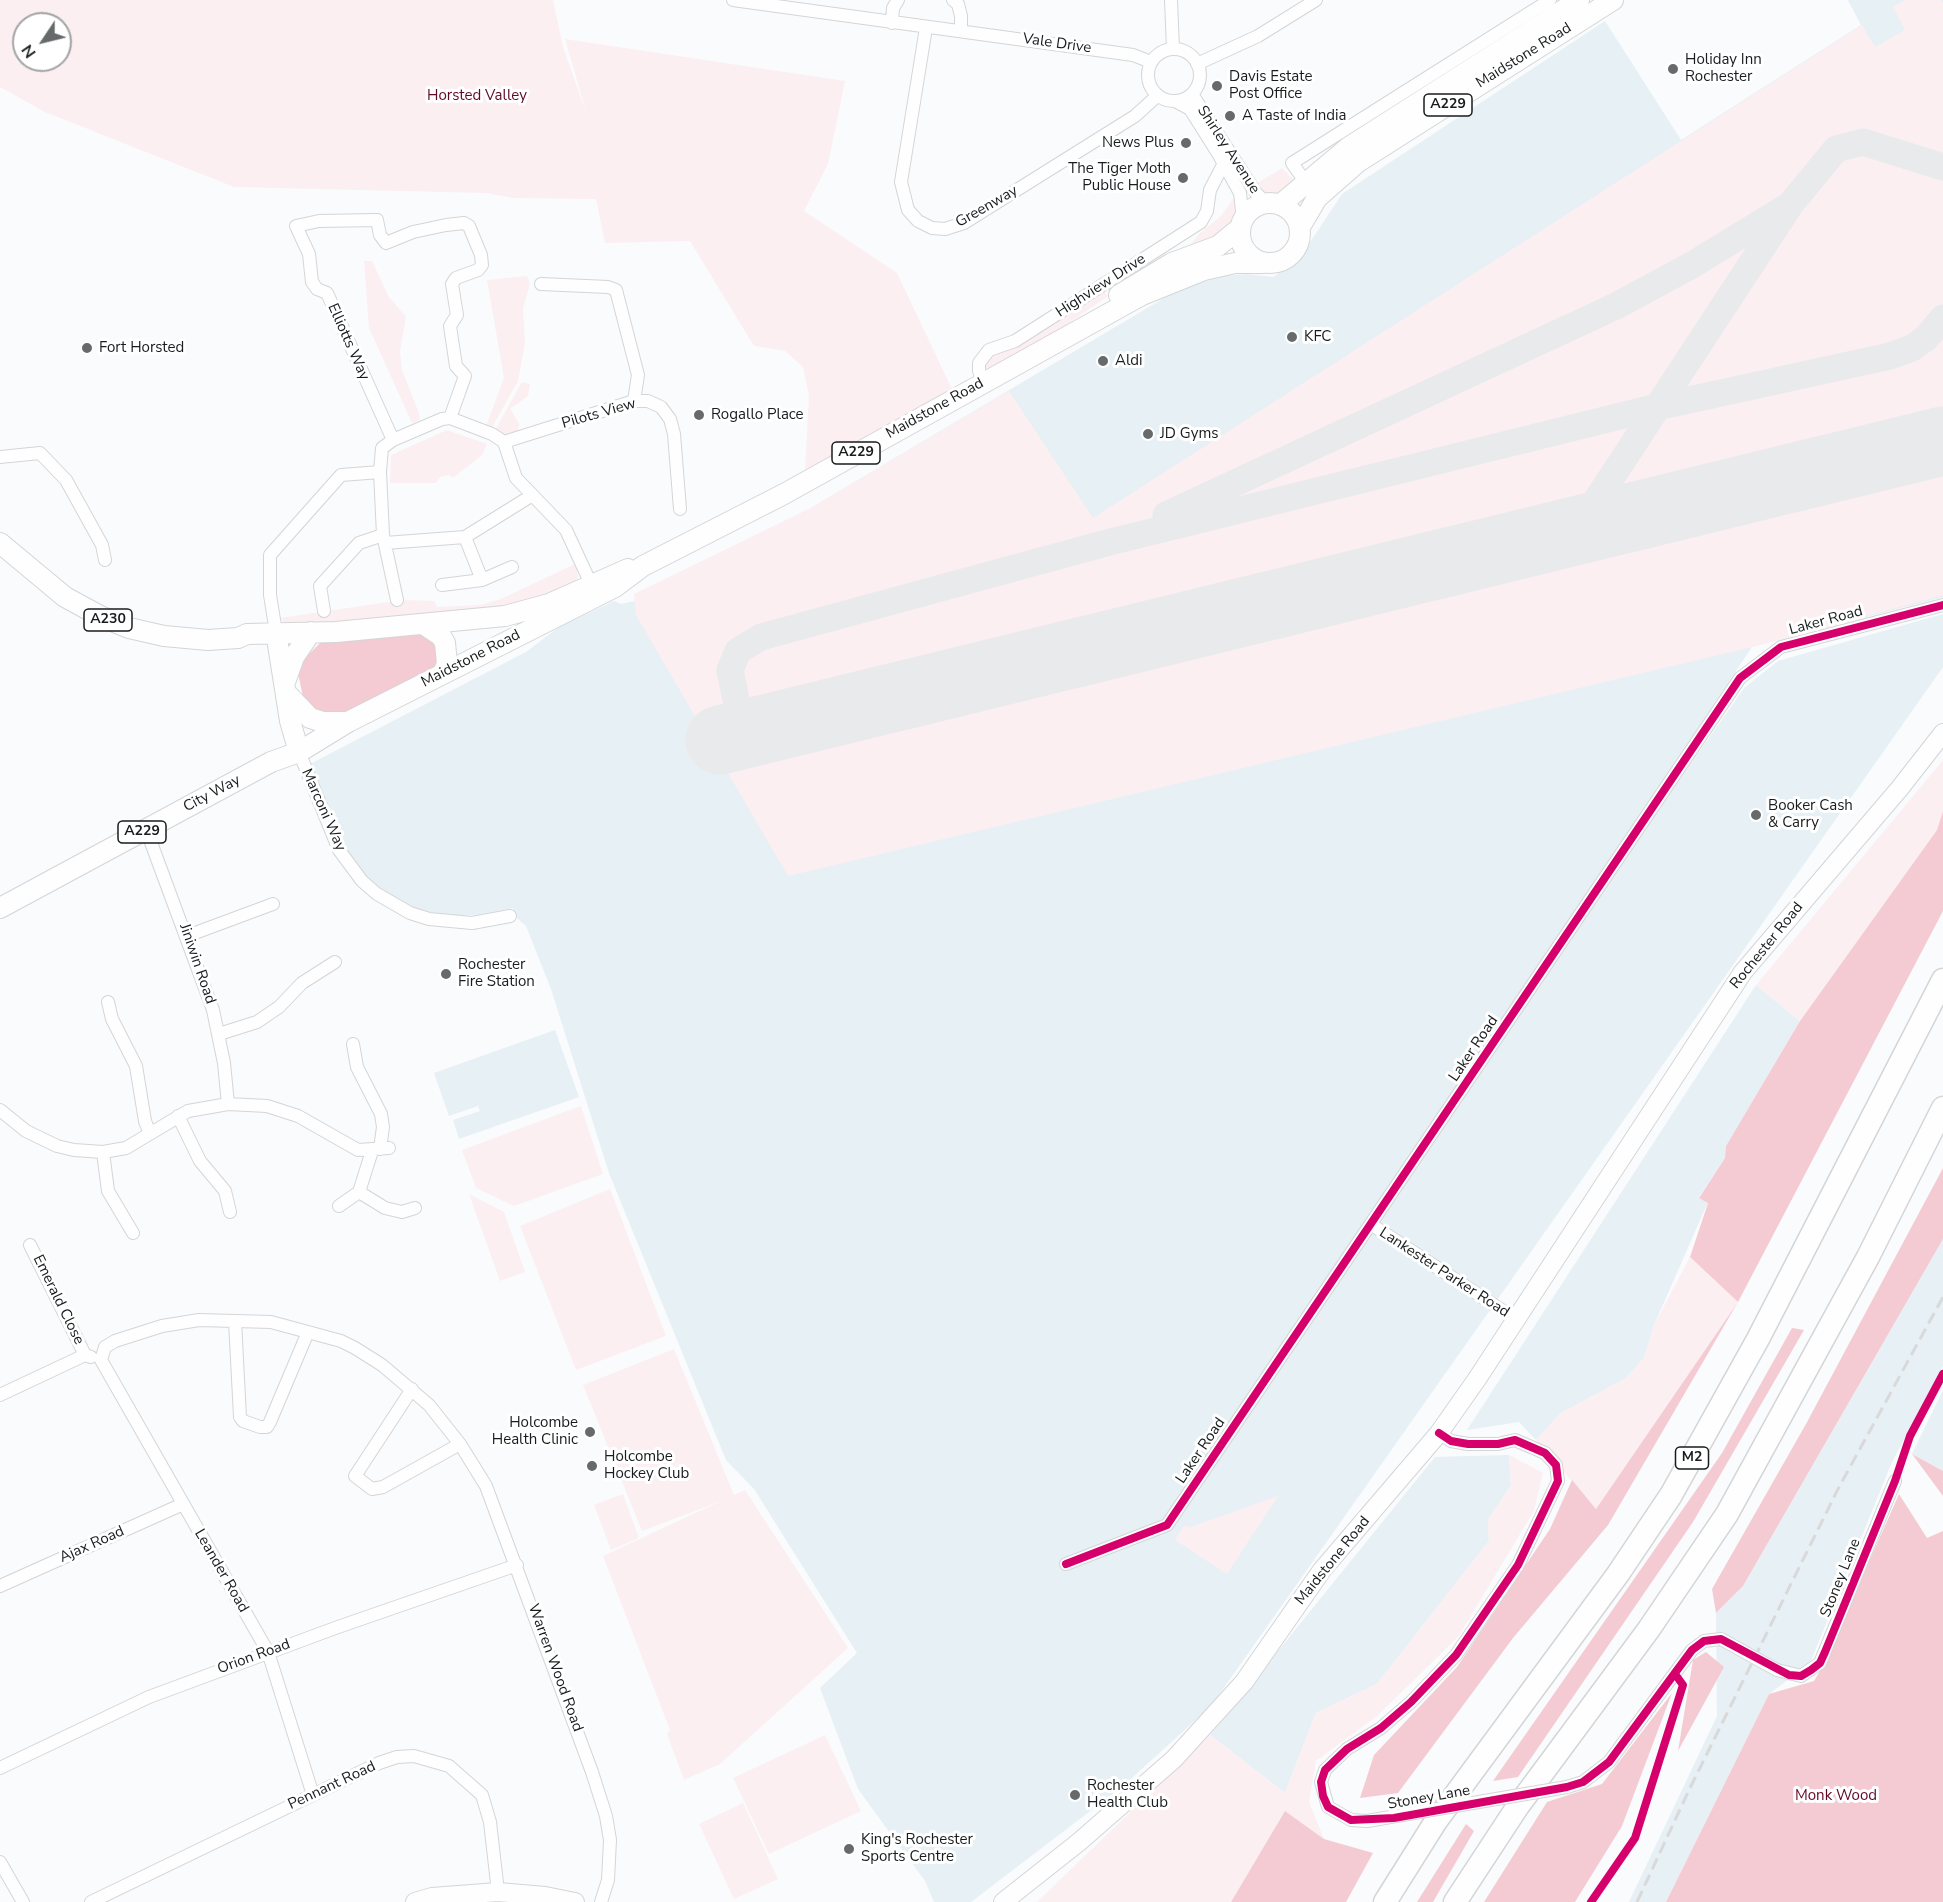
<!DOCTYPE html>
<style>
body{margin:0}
#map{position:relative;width:1943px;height:1902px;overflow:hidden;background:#f9fbfd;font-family:"Nunito Sans",sans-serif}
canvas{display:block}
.north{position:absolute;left:12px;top:12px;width:60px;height:60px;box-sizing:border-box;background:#fff;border:2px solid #a3a4a5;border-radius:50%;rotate:235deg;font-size:16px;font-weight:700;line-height:24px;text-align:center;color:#181c1d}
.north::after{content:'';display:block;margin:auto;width:21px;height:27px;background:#676a6b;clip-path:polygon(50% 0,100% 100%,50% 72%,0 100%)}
</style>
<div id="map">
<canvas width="1943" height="1902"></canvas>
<div class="north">N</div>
</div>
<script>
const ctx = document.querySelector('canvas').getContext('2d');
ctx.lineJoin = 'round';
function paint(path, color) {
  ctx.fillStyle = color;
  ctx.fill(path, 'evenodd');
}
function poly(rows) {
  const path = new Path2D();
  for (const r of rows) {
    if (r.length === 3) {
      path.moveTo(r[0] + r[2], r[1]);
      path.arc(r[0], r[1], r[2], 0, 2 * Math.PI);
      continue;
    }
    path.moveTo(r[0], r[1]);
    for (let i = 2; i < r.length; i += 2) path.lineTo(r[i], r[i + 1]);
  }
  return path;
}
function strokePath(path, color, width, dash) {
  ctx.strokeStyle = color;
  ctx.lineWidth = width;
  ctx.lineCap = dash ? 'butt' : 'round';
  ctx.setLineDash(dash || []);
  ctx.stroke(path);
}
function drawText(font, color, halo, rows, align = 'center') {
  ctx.font = font + ' "Nunito Sans",sans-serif';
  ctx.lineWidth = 6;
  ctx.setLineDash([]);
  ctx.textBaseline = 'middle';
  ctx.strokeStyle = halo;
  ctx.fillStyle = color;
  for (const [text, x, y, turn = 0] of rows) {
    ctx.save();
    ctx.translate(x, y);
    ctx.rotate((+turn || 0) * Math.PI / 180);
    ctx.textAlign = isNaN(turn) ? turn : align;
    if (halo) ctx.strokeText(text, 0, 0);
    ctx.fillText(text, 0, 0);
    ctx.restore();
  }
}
const built = poly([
 [1848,0,1943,0,1943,597,1752,647,1244,1401,1744,688,1778,661,1943,614,1943,667,1211,1706,1123,1786,971,1902,934,1902,925,1881,858,1789,820,1688,857,1653,754,1489,726,1460,609,1173,551,989,526,926,517,918,513,908,475,915,444,915,413,908,380,889,362,872,348,853,310,764,526,652,559,627,614,601,621,604,635,601,635,594,809,509,1181,288,1225,276,1246,274,1273,277,1299,259,1342,194,1605,21,1681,140,1861,25],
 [1756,985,1800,1021,1726,1146,1725,1158,1699,1197,1708,1202,1654,1325,1644,1358,1625,1379,1561,1413,1536,1440,1519,1422,1467,1430],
 [555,1030,579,1097,459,1139,453,1120,480,1111,478,1106,449,1116,434,1073],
 [1943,1239,1943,1366,1892,1462,1810,1663,1769,1694,1666,1902,1629,1902,1717,1716,1716,1613,1743,1586],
 [1943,1390,1943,1471,1912,1454],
 [1509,1455,1511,1485,1488,1520,1489,1541,1377,1684,1316,1713,1285,1793,1210,1735,1435,1457]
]);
const green = poly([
 [0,0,553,0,563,47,587,115,565,39,845,81,828,164,804,211,897,273,952,389,805,470,809,396,803,367,785,351,754,346,690,241,605,243,596,199,513,198,486,193,234,187,45,112,0,87],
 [24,24,60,24,60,60,24,60],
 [1906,0,1941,0,1943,3,1943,595,1752,647,788,876,636,615,634,594,809,509,1009,391,1093,518,1862,25,1875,47,1905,30,1893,7],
 [1282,168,1294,180,1294,184,1281,194,1264,193,1256,184],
 [1236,195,1237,207,1226,233,1187,249,1200,233,1221,216],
 [364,261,372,261,389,297,406,317,400,351,402,370,419,413,420,420,412,423,369,328],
 [527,276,530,284,523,309,525,343,518,381,490,431,485,429,504,378,487,280],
 [1103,290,1108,296,1104,299,1063,327,991,369,983,368,985,358],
 [522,382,530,384,528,396,510,409,520,425,518,427,520,435,504,436,494,432],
 [447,430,487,444,482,455,453,478,449,475,440,477,436,483,390,483,391,455],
 [577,563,578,579,570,586,511,608,289,627,280,618,402,600,434,601,437,607,480,605,501,599],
 [1943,760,1943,811,1937,830,1800,1021,1756,985],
 [581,1106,603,1174,514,1206,476,1188,462,1150],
 [610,1189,666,1336,576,1370,520,1226],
 [469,1194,504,1212,525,1272,500,1281],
 [1690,1257,1738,1302,1596,1509,1536,1440,1561,1413,1625,1379,1644,1358,1654,1325],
 [674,1349,734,1495,745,1490,848,1648,720,1764,684,1780,667,1734,670,1730,603,1556,721,1501,642,1531,583,1385],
 [1509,1455,1543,1473,1534,1511,1458,1637,1376,1717,1316,1761,1309,1802,1324,1839,1285,1811,1231,1902,1037,1902,1210,1735,1285,1793,1316,1713,1377,1684,1489,1541,1488,1520,1511,1485],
 [623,1494,639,1538,611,1550,594,1505],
 [1278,1496,1227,1574,1175,1540,1184,1526,1191,1527],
 [825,1735,861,1811,769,1854,733,1778],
 [743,1803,778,1879,734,1899,699,1824]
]);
const forest = poly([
 [422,634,435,638,440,666,341,717,325,716,312,709,303,697,298,673,303,660,322,641],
 [1943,811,1943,911,1738,1302,1608,1525,1513,1638,1398,1793,1360,1798,1374,1755,1457,1667,1550,1529,1572,1480,1596,1509,1738,1302,1690,1257,1708,1203,1699,1198,1725,1158,1726,1146,1800,1021,1937,830],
 [1943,1168,1943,1239,1743,1586,1716,1613,1712,1589,1806,1424],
 [1792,1328,1804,1330,1693,1522,1518,1777,1493,1781,1722,1453],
 [1912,1454,1943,1471,1943,1496],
 [1899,1494,1927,1538,1943,1531,1943,1902,1666,1902,1769,1694,1814,1681,1823,1666],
 [1706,1652,1724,1667,1678,1751,1693,1660],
 [1672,1693,1622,1826,1575,1902,1484,1902,1547,1802,1602,1784],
 [1285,1811,1324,1839,1373,1853,1346,1902,1231,1902],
 [1466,1824,1474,1831,1433,1902,1417,1902]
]);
const taxiway = poly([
 [1166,515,1616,306,1692,265,1790,205],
 [1577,530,1790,205,1836,149,1863,142,1943,167],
 [743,734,730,670,738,651,761,637,1110,542,1657,407,1890,356,1912,348,1926,338,1943,318]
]);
const runway = poly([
 [720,740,1943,441]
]);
const street = poly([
 [733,0,1133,55,1151,62],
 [953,0,958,4,961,16,961,31],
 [1171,0,1173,49],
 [892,23,893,8,898,0],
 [926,28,901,182,908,210,918,221,932,228,945,229,964,223,1135,116,1157,96],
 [1174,75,26],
 [1197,64,1258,36,1316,0],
 [1192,94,1256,193,1267,204],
 [1175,101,1190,109,1219,155,1240,193,1243,220],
 [1306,183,1292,163,1550,0],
 [541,284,608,287,616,290,638,375,634,401],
 [983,381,979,371,979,363,989,350,1015,341,1201,222,1207,211,1210,190,1224,163],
 [450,418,492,434,504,442,516,478,566,530,591,584],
 [393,440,442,419,450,418,465,376,456,366,450,326,457,315,452,284,456,278,478,270,482,265,481,255,469,226,464,223,446,225,413,232,386,243,380,235,377,220,319,221,296,226,309,254,312,282,317,289,327,293,393,440,382,448,380,472,383,535,397,600],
 [504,442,634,401,648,401,661,407,670,419,674,434,680,509],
 [0,457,40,453,66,480,102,545,105,560],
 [465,537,482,580],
 [385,543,465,537,531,496],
 [442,585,482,580,512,567],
 [324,611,320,586,359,543,383,535],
 [276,632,270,595,270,555,341,475,380,472],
 [299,752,339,850,362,881,377,894,410,913,429,919,472,923,510,916],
 [146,829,213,1010,224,1063,228,1104],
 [187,936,273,904],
 [108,1002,112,1019,136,1066,145,1121,150,1134],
 [219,1034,257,1022,279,1007,302,983,335,962],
 [353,1044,357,1067,381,1114,383,1127,380,1149],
 [0,1110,26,1131,57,1146,74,1150,103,1152,126,1148,188,1111,228,1104,267,1106,298,1116,358,1150,389,1148],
 [178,1116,200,1161,225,1191,230,1212],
 [103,1152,108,1191,133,1233],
 [359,1192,385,1208,402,1212,415,1208],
 [339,1206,359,1192,372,1151],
 [1372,1225,1517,1320],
 [30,1245,85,1355],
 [235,1321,240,1417,243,1421,260,1427,267,1427,270,1422,308,1332],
 [101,1360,105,1347,115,1341,162,1326,199,1320,271,1322,341,1341,355,1348,382,1365,429,1405,460,1444,486,1486,592,1772,606,1816,610,1840,608,1880,601,1902],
 [101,1360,268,1652,313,1795],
 [412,1389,355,1476,372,1489,383,1487,460,1444],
 [0,1395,85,1355,91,1357],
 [1066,1564,1167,1525,1740,678,1781,647,1943,605],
 [0,1586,183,1504],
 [1777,1670,1801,1676,1820,1663,1895,1481],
 [0,1768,149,1697,338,1627,517,1565],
 [1567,1787,1583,1782,1609,1762,1692,1650,1704,1641,1721,1639],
 [1367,1821,1351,1820,1328,1807,1321,1782,1325,1770,1347,1749,1381,1728,1411,1702,1456,1655,1518,1565,1558,1481,1556,1465,1545,1453,1515,1440,1498,1444,1468,1444,1451,1441,1439,1433],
 [0,1862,23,1902],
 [91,1902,379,1763,397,1757,414,1756,449,1766,482,1795,490,1822,498,1892]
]);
const secondary = poly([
 [415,1902,432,1897,498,1892,545,1896,575,1902],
 [1003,1902,1079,1842,1174,1759,1244,1682,1322,1570,1439,1433,1477,1379,1743,972,1900,788,1943,733]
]);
const primary = poly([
 [1270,233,30],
 [1280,205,1349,147,1579,0],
 [1300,227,1317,198,1358,162,1613,0],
 [1119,295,1172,263,1218,246,1240,228],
 [0,543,65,597,100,616,129,628,164,636,208,640,238,638,247,634,336,632,505,616,549,604,628,569],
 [423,624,441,636,445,643,447,664,443,673],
 [276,632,290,721,299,752],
 [285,682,294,657,311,632],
 [288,695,310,718,323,722,348,722],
 [0,908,271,762,299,752,348,722,615,587,643,566,784,494,1142,295,1204,270,1235,263,1264,263]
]);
const highway = poly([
 [1385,1902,1436,1821,1618,1574,1671,1495,1758,1339,1943,980],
 [1455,1902,1518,1806,1649,1629,1727,1514,1868,1257,1943,1108]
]);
const rail = poly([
 [1637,1902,1690,1788,1838,1489,1943,1297]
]);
const streetBridge = poly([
 [1721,1639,1777,1670],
 [1367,1821,1567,1787]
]);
const cycleway = poly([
 [1439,1433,1451,1441,1468,1444,1498,1444,1515,1440,1545,1453,1556,1465,1558,1481,1518,1565,1456,1655,1411,1702,1381,1728,1347,1749,1325,1770,1321,1782,1323,1796,1328,1807,1351,1820,1394,1818,1567,1787,1583,1782,1609,1762,1692,1650,1704,1641,1721,1639,1789,1675,1801,1676,1811,1670,1820,1663,1825,1652,1895,1481,1910,1436,1943,1374],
 [1066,1564,1167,1525,1740,678,1781,647,1943,605],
 [1591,1902,1635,1838,1683,1685,1675,1674]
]);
const markers = [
 [1673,69,6,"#676a6b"],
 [1217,86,6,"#676a6b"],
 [1230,116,6,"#676a6b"],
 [1186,143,6,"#676a6b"],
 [1183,178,6,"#676a6b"],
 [1292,337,6,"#676a6b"],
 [87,348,6,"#676a6b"],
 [1103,361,6,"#676a6b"],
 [699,415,6,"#676a6b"],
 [1148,434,6,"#676a6b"],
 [1756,815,6,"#676a6b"],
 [446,974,6,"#676a6b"],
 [590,1432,6,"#676a6b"],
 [592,1466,6,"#676a6b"],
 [1075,1795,6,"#676a6b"],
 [849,1849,6,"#676a6b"]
];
const shields = [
 [1448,105,48],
 [856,453,48],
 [108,620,48],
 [142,832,48],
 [1692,1458,33]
];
const shieldNames = [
 ["A229",1448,105],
 ["A229",856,453],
 ["A230",108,620],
 ["A229",142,832],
 ["M2",1692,1458]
];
const streetNames = [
 ["Vale Drive",1057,44,8],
 ["Maidstone Road",1524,56,-32],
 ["Shirley Avenue",1228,150,57],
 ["Greenway",987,207,-30],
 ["Highview Drive",1101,286,-33],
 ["Elliotts Way",348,342,66],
 ["Maidstone Road",935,409,-29],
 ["Pilots View",599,414,-16],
 ["Laker Road",1826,621,-15],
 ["Maidstone Road",471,659,-27],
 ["City Way",212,794,-28],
 ["Marconi Way",323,810,66],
 ["Rochester Road",1767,946,-51],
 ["Jiniwin Road",197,964,71],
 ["Laker Road",1474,1049,-56],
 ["Lankester Parker Road",1444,1273,33],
 ["Emerald Close",58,1300,64],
 ["Laker Road",1201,1451,-56],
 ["Ajax Road",92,1545,-24],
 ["Maidstone Road",1333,1561,-51],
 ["Leander Road",221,1571,60],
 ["Stoney Lane",1841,1578,-68],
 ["Orion Road",254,1657,-20],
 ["Warren Wood Road",555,1668,70],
 ["Pennant Road",332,1786,-25],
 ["Stoney Lane",1429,1798,-10]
];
const poiNames = [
 ["Holiday Inn",1685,60],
 ["Rochester",1685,77],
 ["Davis Estate",1229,77],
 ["Post Office",1229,94],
 ["A Taste of India",1242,116],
 ["News Plus",1174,143,"right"],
 ["The Tiger Moth",1171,169,"right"],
 ["Public House",1171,186,"right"],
 ["KFC",1304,337],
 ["Fort Horsted",99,348],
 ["Aldi",1115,361],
 ["Rogallo Place",711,415],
 ["JD Gyms",1160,434],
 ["Booker Cash",1768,806],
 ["& Carry",1768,823],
 ["Rochester",458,965],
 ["Fire Station",458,982],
 ["Holcombe",578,1423,"right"],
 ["Health Clinic",578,1440,"right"],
 ["Holcombe",604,1457],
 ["Hockey Club",604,1474],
 ["Rochester",1087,1786],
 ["Health Club",1087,1803],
 ["King's Rochester",861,1840],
 ["Sports Centre",861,1857]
];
const parkNames = [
 ["Horsted Valley",477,96],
 ["Monk Wood",1836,1796]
];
paint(built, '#e7f0f5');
paint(green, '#fceff2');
paint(forest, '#f4cbd3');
strokePath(taxiway, '#e9eaeb', 27);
strokePath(runway, '#e9eaeb', 69);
strokePath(street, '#d3d5d7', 14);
strokePath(secondary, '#d3d5d7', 20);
strokePath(primary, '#d3d5d7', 22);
strokePath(highway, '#d3d5d7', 25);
strokePath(street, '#fefeff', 12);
strokePath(secondary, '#fefeff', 18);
strokePath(primary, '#fefeff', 20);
strokePath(highway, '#fefeff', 22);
strokePath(rail, '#d9d9d9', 3, [12, 6]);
strokePath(streetBridge, '#d3d5d7', 14, []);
strokePath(streetBridge, '#fefeff', 12);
strokePath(cycleway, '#d6006c', 8);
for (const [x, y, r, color] of markers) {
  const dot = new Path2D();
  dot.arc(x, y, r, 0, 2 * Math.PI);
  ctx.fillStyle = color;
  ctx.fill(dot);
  strokePath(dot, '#fff', 2);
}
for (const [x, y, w] of shields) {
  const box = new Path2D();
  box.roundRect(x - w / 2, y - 11, w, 22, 4.5);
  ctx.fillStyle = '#fff';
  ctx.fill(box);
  strokePath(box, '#181c1d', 1.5);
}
drawText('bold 14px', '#181c1d', null, shieldNames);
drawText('15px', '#181c1d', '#fff', streetNames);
drawText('15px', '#181c1d', '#fff', poiNames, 'left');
drawText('15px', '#610827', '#fff', parkNames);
</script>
